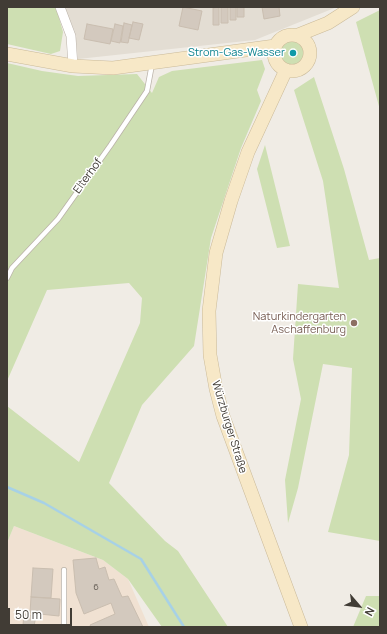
<!DOCTYPE html>
<meta charset="utf-8">
<style>
body{margin:0}
#map{position:relative;width:387px;height:634px;overflow:hidden;background:#f0ece5;font-family:Manrope,sans-serif}
canvas{display:block}
.frame{position:absolute;inset:0;border:8px solid #413c35;pointer-events:none}
.north{position:absolute;left:339px;top:586px;width:40px;height:40px;-webkit-text-stroke:3px #fff;paint-order:stroke;rotate:118deg;font-size:11px;font-weight:700;line-height:16px;text-align:center;color:#413c35}
.north::after{content:'';display:block;margin:auto;width:14px;height:18px;background:#413c35;clip-path:polygon(50% 0,100% 100%,50% 72%,0 100%)}
.scale{position:absolute;left:8px;top:608px;width:64px;height:18px;box-sizing:border-box;border:2px solid #413c35;border-top:0;padding-left:5px;font-size:12px;line-height:14px;white-space:nowrap;color:#413c35;-webkit-text-stroke:3px #fff;paint-order:stroke}
</style>
<div id="map">
<canvas width="387" height="634"></canvas>
<div class="frame"></div>
<div class="north">N</div>
<div class="scale">50 m</div>
</div>
<script>
const ctx = document.querySelector('canvas').getContext('2d');
ctx.lineJoin = 'round';
function paint(path, color) {
  ctx.fillStyle = color;
  ctx.fill(path, 'evenodd');
}
function poly(rows) {
  const path = new Path2D();
  for (const r of rows) {
    if (r.length === 3) {
      path.moveTo(r[0] + r[2], r[1]);
      path.arc(r[0], r[1], r[2], 0, 2 * Math.PI);
      continue;
    }
    path.moveTo(r[0], r[1]);
    for (let i = 2; i < r.length; i += 2) path.lineTo(r[i], r[i + 1]);
  }
  return path;
}
function strokePath(path, color, width, dash) {
  ctx.strokeStyle = color;
  ctx.lineWidth = width;
  ctx.lineCap = dash ? 'butt' : 'round';
  ctx.setLineDash(dash || []);
  ctx.stroke(path);
}
function drawText(font, color, halo, rows, align = 'center') {
  ctx.font = font + ' Manrope,sans-serif';
  ctx.lineWidth = 3;
  ctx.setLineDash([]);
  ctx.textBaseline = 'middle';
  ctx.strokeStyle = halo;
  ctx.fillStyle = color;
  for (const [text, x, y, turn = 0] of rows) {
    ctx.save();
    ctx.translate(x, y);
    ctx.rotate((+turn || 0) * Math.PI / 180);
    ctx.textAlign = isNaN(turn) ? turn : align;
    if (halo) ctx.strokeText(text, 0, 0);
    ctx.fillText(text, 0, 0);
    ctx.restore();
  }
}
const residential = poly([
 [64,7,337,7,255,40,78,59,75,32]
]);
const commercial = poly([
 [14,526,103,560,128,579,149,627,7,627,7,543]
]);
const green = poly([
 [7,7,56,7,63,32,60,51,51,54,7,44],
 [380,10,380,110,356,22],
 [293,53,13],
 [262,60,265,69,257,90,261,101,241,148,211,238,194,346,142,405,109,483,165,541,178,551,228,627,162,627,128,579,103,560,14,526,7,543,7,406,79,462,140,323,142,298,129,283,47,290,7,381,7,63,42,71,78,76,137,74,152,93,159,77,172,71],
 [314,77,344,169,369,260,380,258,380,541,328,532,349,455,352,368,323,364,298,488,288,523,285,480,301,399,293,359,298,284,339,288,323,181,294,90],
 [265,145,290,246,277,248,257,169],
 [366,596,380,596,380,627,353,627]
]);
const stream = poly([
 [7,487,44,503,141,559,184,627]
]);
const building = poly([
 [183,7,202,11,198,30,179,26,183,7],
 [219,7,219,25,213,25,213,8,219,7],
 [221,7,228,7,228,23,221,23,221,7],
 [230,7,236,7,236,20,230,20,230,7],
 [237,7,244,7,244,17,237,17,237,7],
 [262,7,279,7,280,16,264,19,262,7],
 [133,22,143,24,139,40,129,38,133,22],
 [124,23,132,25,128,43,121,42,124,23],
 [87,24,113,29,110,44,84,39,87,24],
 [115,24,123,26,120,43,111,41,115,24],
 [96,558,99,569,105,567,109,580,114,579,122,597,128,596,143,627,91,627,90,625,115,614,111,603,84,614,76,593,73,560,96,558],
 [33,568,53,569,51,598,31,597,33,568],
 [31,597,60,599,59,616,30,613,31,597],
 [24,614,36,616,34,626,23,625,24,614]
]);
const lane = poly([
 [7,278,12,268,58,219,110,146,147,91,152,64],
 [64,570,64,627]
]);
const street = poly([
 [60,7,71,36,73,66]
]);
const secondary = poly([
 [292,53,18],
 [298,35,328,23,353,7],
 [7,54,73,66,113,68,275,46],
 [286,70,248,152,231,201,216,253,209,311,210,355,216,389,223,416,301,627]
]);
const markers = [
 [293,53,4,"#0f9aa8"],
 [354,323,4,"#8d6e63"]
];
const numberNames = [
 ["6",96,587]
];
const cultureNames = [
 ["Strom-Gas-Wasser",285,53]
];
const streetNames = [
 ["Elterhof",88,176,-54],
 ["Würzburger Straße",229,427,73]
];
const educationNames = [
 ["Naturkindergarten",346,317],
 ["Aschaffenburg",346,330]
];
paint(residential, '#e3ddd3');
paint(commercial, '#f0e1d2');
paint(green, '#cedfb2');
strokePath(stream, '#a7d1e6', 2.5);
paint(building, '#d3c9be');
strokePath(building, '#cabeb0', 1);
strokePath(lane, '#bab2a8', 6);
strokePath(street, '#bab2a8', 10);
strokePath(secondary, '#caba99', 14);
strokePath(lane, '#fff', 4.5);
strokePath(street, '#fff', 9);
strokePath(secondary, '#f7e8c7', 13);
for (const [x, y, r, color] of markers) {
  const dot = new Path2D();
  dot.arc(x, y, r, 0, 2 * Math.PI);
  ctx.fillStyle = color;
  ctx.fill(dot);
  strokePath(dot, '#fff', 1.5);
}
drawText('9px', '#665f57', null, numberNames);
drawText('11px', '#0d838f', '#fff', cultureNames, 'right');
drawText('11px', '#413c35', '#fff', streetNames);
drawText('11px', '#785e54', '#fff', educationNames, 'right');
</script>
